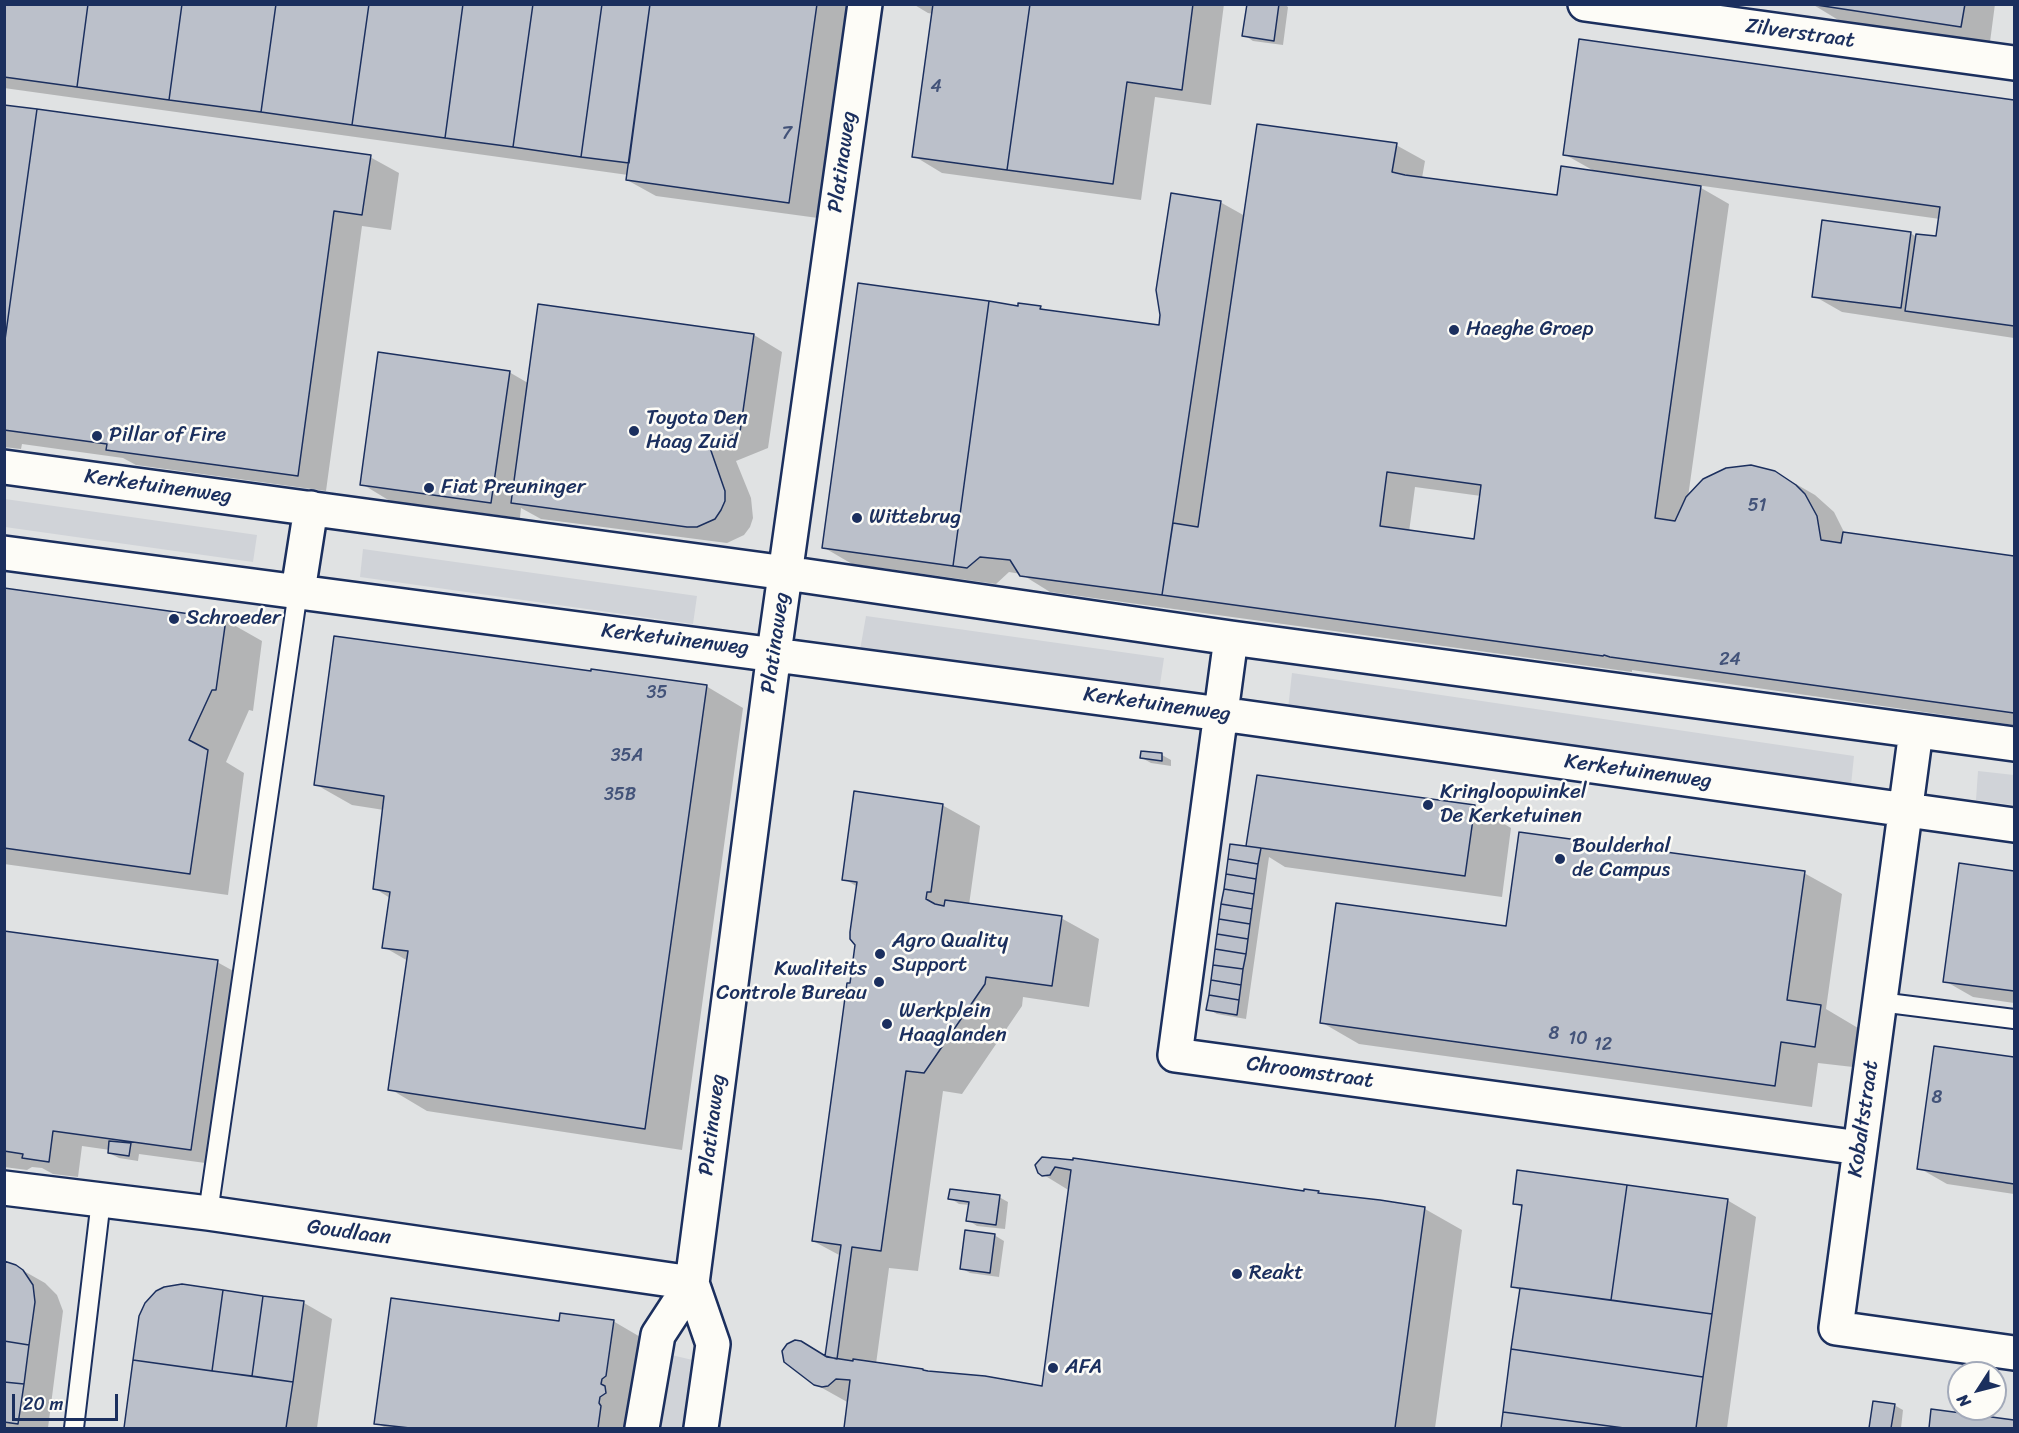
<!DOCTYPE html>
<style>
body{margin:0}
#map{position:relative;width:2019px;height:1433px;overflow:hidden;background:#f0f0ee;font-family:Sriracha,sans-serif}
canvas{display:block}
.frame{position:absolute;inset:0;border:6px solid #1b2f5e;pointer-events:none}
.north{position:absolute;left:1947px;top:1361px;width:60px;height:60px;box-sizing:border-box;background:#fdfcf7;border:2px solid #a3aaba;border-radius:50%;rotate:234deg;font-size:16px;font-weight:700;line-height:24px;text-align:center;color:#1b2f5e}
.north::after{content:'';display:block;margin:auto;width:21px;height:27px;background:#1b2f5e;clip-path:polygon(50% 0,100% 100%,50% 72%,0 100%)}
.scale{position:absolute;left:12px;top:1394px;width:106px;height:27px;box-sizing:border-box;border:3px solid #1b2f5e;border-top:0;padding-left:8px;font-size:18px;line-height:21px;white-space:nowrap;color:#1b2f5e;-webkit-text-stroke:4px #fdfcf7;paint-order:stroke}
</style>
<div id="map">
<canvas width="2019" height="1433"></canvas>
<div class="frame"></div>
<div class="north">N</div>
<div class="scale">20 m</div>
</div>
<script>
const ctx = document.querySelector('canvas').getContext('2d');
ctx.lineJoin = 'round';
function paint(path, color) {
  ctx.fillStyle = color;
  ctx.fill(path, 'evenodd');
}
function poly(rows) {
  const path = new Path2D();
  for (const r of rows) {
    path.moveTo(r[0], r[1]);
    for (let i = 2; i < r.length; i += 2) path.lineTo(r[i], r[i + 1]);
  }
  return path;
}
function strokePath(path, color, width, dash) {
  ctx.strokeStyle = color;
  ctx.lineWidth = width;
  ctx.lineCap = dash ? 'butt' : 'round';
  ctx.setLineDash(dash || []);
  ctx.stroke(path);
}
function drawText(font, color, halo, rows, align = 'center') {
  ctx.font = font + ' Sriracha,sans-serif';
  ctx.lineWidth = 5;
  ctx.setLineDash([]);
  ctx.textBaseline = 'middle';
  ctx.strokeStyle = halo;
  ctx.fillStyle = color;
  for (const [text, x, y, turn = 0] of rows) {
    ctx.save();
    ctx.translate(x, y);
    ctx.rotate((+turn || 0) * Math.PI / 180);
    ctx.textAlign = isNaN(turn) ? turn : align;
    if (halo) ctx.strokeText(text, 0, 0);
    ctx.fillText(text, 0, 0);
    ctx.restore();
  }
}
const built = poly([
 [5,5,2014,5,2014,1428,5,1428],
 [1959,1373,1995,1373,1995,1409,1959,1409]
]);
const green = poly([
 [5,499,257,535,253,562,5,527],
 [363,549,697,596,693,624,360,577],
 [866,616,1164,658,1159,691,860,650],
 [1292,673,1854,756,1851,785,1288,709],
 [1978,771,2014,775,2014,805,1976,800],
 [667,1354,697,1361,688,1428,657,1428]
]);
const shadow = poly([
 [4,4,847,4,818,218,656,196,627,180,628,175,4,88],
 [913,4,1224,4,1211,105,1155,97,1141,200,942,173,914,156,933,14,928,13],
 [1248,4,1284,4,1288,7,1283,45,1253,41,1244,35],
 [1812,4,1995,4,1990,42,1840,21],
 [1580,41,2014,101,2014,338,1842,312,1814,296,1910,233,1917,237,1938,238,1940,219,1696,185,1729,204,1688,497,1775,472,1815,495,1834,512,1845,534,2014,557,2014,725,1632,670,1632,672,1050,592,1021,574,1009,572,996,584,852,564,823,547,1019,307,1040,307,1047,312,1160,326,1220,202,1245,216,1396,145,1425,161,1422,178,1559,197,1596,172,1564,154],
 [1415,487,1481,496,1475,541,1409,532],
 [4,106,370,157,399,173,391,230,362,226,326,491,136,465,123,458,22,444,21,449,4,447],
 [754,335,782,352,768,448,736,461,751,498,753,518,750,527,744,535,727,543,541,519,521,508,520,518,390,501,362,484,509,372,528,383],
 [4,589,225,620,262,641,253,711,249,710,226,762,244,773,228,895,4,864],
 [706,686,743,708,682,1150,427,1111,390,1089,408,961,384,947,390,898,374,888,384,810,352,805,315,784],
 [1162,755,1171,760,1171,766,1151,763,1142,758],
 [942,805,980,826,969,905,1061,918,1099,939,1089,1007,1023,997,1022,1006,962,1094,943,1091,918,1271,889,1268,876,1364,1043,1388,1070,1191,1039,1172,1042,1158,1305,1192,1305,1191,1322,1195,1425,1209,1462,1230,1435,1428,845,1428,849,1403,815,1384,805,1344,827,1357,841,1256,813,1241,856,944,858,887,844,879],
 [1474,806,1511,828,1502,897,1285,867,1269,857,1246,1019,1217,1014,1208,1009,1253,848,1248,845],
 [1961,865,2014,873,2014,1003,1973,997,1945,981],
 [1804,873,1842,894,1826,1009,1858,1028,1853,1067,1818,1063,1812,1107,1359,1044,1321,1022],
 [4,933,217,962,246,978,220,1165,139,1154,138,1161,119,1158,109,1153,110,1150,82,1146,78,1177,53,1174,42,1168,32,1167,27,1170,4,1167],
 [1935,1048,2014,1059,2014,1194,1947,1184,1919,1168],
 [999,1197,1008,1202,1005,1229,977,1226,968,1220,970,1205,959,1204,950,1198],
 [1727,1200,1756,1217,1727,1428,1502,1428,1521,1291,1512,1286,1523,1208,1514,1203],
 [994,1235,1004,1241,999,1277,970,1273,961,1268],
 [4,1262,15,1266,45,1283,57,1295,63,1311,48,1428,4,1428],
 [304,1303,332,1319,317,1428,125,1428,141,1317],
 [613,1321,642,1338,634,1392,631,1395,629,1402,634,1407,629,1428,386,1428,376,1423,561,1322],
 [1874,1402,1894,1405,1903,1410,1901,1428,1871,1428],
 [1933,1411,2014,1422,2014,1428,1930,1428]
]);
const building = poly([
 [4,4,88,4,77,87,4,77,4,4],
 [88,4,182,4,169,100,77,87,88,4],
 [182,4,276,4,261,112,169,100,182,4],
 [276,4,369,4,352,125,261,112,276,4],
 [369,4,463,4,445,138,352,125,369,4],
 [463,4,533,4,513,147,445,138,463,4],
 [533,4,602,4,581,157,513,147,533,4],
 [602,4,650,4,629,163,581,157,602,4],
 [650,4,817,4,789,203,626,180,650,4],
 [933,4,1030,4,1007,170,912,157,933,4],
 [1030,4,1193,4,1182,90,1127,82,1113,184,1007,170,1030,4],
 [1247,4,1279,4,1274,41,1242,36,1247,4],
 [1810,4,1965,4,1961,27,1810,4],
 [1579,39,2014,100,2014,326,1905,311,1916,234,1936,236,1940,207,1563,155,1579,39],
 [4,105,37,109,4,347,4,105],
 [37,109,371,155,362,215,334,211,298,476,106,450,107,444,4,430,4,347,37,109],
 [1257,124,1397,143,1392,172,1405,175,1557,195,1561,166,1701,186,1655,518,1675,521,1686,497,1703,479,1726,468,1751,465,1775,471,1796,485,1805,494,1817,516,1821,540,1841,543,1843,532,2014,556,2014,713,1610,657,1604,655,1603,656,1162,595,1173,523,1198,527,1257,124],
 [1387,472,1481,485,1474,539,1380,526,1387,472],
 [1171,193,1221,201,1162,595,1020,576,1010,560,980,557,967,568,953,566,989,301,1018,306,1018,303,1041,306,1040,309,1159,325,1160,315,1156,290,1171,193],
 [1822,220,1911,232,1901,308,1812,297,1822,220],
 [858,283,989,301,953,566,822,548,858,283],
 [538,304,754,334,740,432,709,445,725,491,725,501,721,510,715,519,697,527,687,527,511,503,538,304],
 [378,352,510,371,491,503,360,485,378,352],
 [4,588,226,619,216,690,212,690,189,740,208,750,190,874,4,848,4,588],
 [334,636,591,671,591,669,707,685,645,1129,388,1090,408,951,382,948,390,892,373,889,384,796,314,785,334,636],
 [1141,751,1162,753,1162,761,1140,758,1141,751],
 [1257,775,1475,805,1465,876,1246,846,1257,775],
 [854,791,943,804,931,892,927,892,926,899,935,904,944,906,945,900,1062,916,1052,986,986,977,985,984,924,1073,906,1071,881,1251,852,1247,837,1359,825,1356,841,1245,812,1241,847,983,850,983,855,945,850,939,850,932,857,882,842,880,854,791],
 [1519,832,1805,871,1787,1000,1821,1005,1815,1047,1781,1042,1775,1086,1320,1023,1336,903,1506,926,1519,832],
 [1230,844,1261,848,1258,864,1228,859,1230,844],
 [1228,859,1258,864,1256,879,1226,874,1228,859],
 [1959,863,2014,871,2014,991,1943,982,1959,863],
 [1226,874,1256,879,1254,894,1224,889,1226,874],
 [1224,889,1254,894,1252,909,1221,904,1224,889],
 [1221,904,1252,909,1250,924,1219,919,1221,904],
 [1219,919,1250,924,1248,939,1217,934,1219,919],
 [4,931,218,960,191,1150,53,1131,49,1162,22,1158,23,1154,4,1151,4,931],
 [1217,934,1248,939,1246,954,1215,949,1217,934],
 [1215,949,1246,954,1243,969,1213,965,1215,949],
 [1213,965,1243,969,1241,985,1211,980,1213,965],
 [1211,980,1241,985,1239,1000,1209,995,1211,980],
 [1209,995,1239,1000,1237,1015,1206,1010,1209,995],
 [1934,1046,2014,1057,2014,1184,1917,1169,1934,1046],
 [109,1141,131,1143,129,1156,108,1153,109,1141],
 [1042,1157,1073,1160,1073,1158,1304,1191,1304,1189,1319,1191,1318,1193,1380,1200,1425,1207,1395,1428,844,1428,850,1380,836,1379,828,1386,822,1387,814,1385,784,1362,782,1351,787,1344,795,1340,801,1341,827,1357,853,1361,853,1359,923,1369,923,1370,928,1371,985,1376,1042,1386,1071,1170,1055,1167,1050,1175,1042,1176,1038,1173,1035,1165,1042,1157],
 [1517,1170,1627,1185,1611,1300,1511,1287,1522,1205,1513,1204,1517,1170],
 [1627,1185,1728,1199,1712,1314,1611,1300,1627,1185],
 [950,1189,1000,1195,996,1225,966,1221,969,1202,948,1199,950,1189],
 [965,1230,995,1234,990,1273,960,1269,965,1230],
 [4,1261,16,1265,23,1270,33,1285,35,1302,29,1345,4,1341,4,1261],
 [182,1284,223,1290,212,1371,133,1360,139,1316,145,1303,156,1291,164,1287,182,1284],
 [1520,1288,1712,1314,1703,1377,1511,1349,1520,1288],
 [223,1290,263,1296,252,1376,212,1371,223,1290],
 [263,1296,304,1301,293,1382,252,1376,263,1296],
 [391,1298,559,1321,560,1313,614,1320,606,1376,602,1379,601,1384,605,1386,606,1393,600,1397,599,1403,601,1406,598,1428,410,1428,374,1424,391,1298],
 [4,1341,29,1345,24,1384,4,1382,4,1341],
 [1511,1349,1703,1377,1696,1428,1624,1428,1503,1412,1511,1349],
 [133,1360,293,1382,286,1428,124,1428,133,1360],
 [4,1382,24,1384,18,1424,4,1422,4,1382],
 [1873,1401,1895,1404,1891,1428,1869,1428,1873,1401],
 [1931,1409,2014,1420,2014,1428,1929,1428,1931,1409],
 [1503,1412,1624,1428,1501,1428,1503,1412]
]);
const service = poly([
 [1880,1002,2014,1019],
 [208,1213,298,591],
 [74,1428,101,1200]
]);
const minor = poly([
 [1585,4,2014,63],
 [4,467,786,573,1231,638,2014,744],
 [4,553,1221,714,2014,825],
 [298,591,311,508],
 [1231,638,1175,1055,1860,1148],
 [1916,731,1836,1328,2014,1353],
 [4,1188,208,1213,692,1283],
 [692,1283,713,1344,701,1428],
 [642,1428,658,1335,692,1283,774,653,865,4]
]);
const markers = [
 [1454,330,6,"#1b2f5e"],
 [634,431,6,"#1b2f5e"],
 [97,436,6,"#1b2f5e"],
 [429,488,6,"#1b2f5e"],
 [857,518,6,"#1b2f5e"],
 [174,619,6,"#1b2f5e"],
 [1428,805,6,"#1b2f5e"],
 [1560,859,6,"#1b2f5e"],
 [880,954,6,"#1b2f5e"],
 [879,982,6,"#1b2f5e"],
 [887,1024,6,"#1b2f5e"],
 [1237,1274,6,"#1b2f5e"],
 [1053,1368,6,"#1b2f5e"]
];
const numberNames = [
 ["4",936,87],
 ["7",787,134],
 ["51",1757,506],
 ["24",1730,660],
 ["35",657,693],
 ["35A",627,756],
 ["35B",620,795],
 ["8",1554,1034],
 ["10",1578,1039],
 ["12",1603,1045],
 ["8",1937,1098]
];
const streetNames = [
 ["Zilverstraat",1800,34,8],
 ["Platinaweg",843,162,-82],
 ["Kerketuinenweg",158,487,8],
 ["Kerketuinenweg",675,640,7],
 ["Platinaweg",776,643,-82],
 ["Kerketuinenweg",1157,705,8],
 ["Kerketuinenweg",1638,772,8],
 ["Chroomstraat",1310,1073,8],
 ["Kobaltstraat",1864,1119,-82],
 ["Platinaweg",713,1125,-83],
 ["Goudlaan",349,1233,8]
];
const poiNames = [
 ["Haeghe Groep",1466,330],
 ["Toyota Den",646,419],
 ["Haag Zuid",646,443],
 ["Pillar of Fire",109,436],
 ["Fiat Preuninger",441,488],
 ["Wittebrug",869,518],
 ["Schroeder",186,619],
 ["Kringloopwinkel",1440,793],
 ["De Kerketuinen",1440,817],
 ["Boulderhal",1572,847],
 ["de Campus",1572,871],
 ["Agro Quality",892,942],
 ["Support",892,966],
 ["Kwaliteits",867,970,"right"],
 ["Controle Bureau",867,994,"right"],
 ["Werkplein",899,1012],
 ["Haaglanden",899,1036],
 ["Reakt",1249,1274],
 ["AFA",1065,1368]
];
paint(built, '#e0e2e3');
paint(green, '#d0d3d8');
paint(shadow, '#0003');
paint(building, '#bbc0ca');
strokePath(building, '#1b2f5e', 1.5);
strokePath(service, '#1b2f5e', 22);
strokePath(minor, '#1b2f5e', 38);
strokePath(service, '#fdfcf7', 18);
strokePath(minor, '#fdfcf7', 33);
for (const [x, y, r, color] of markers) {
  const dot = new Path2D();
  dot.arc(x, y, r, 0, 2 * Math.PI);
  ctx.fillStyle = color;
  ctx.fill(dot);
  strokePath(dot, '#fdfcf7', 2);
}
drawText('18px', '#435379', null, numberNames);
drawText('21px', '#1b2f5e', '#fdfcf7', streetNames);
drawText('21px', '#1b2f5e', '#fdfcf7', poiNames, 'left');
</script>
